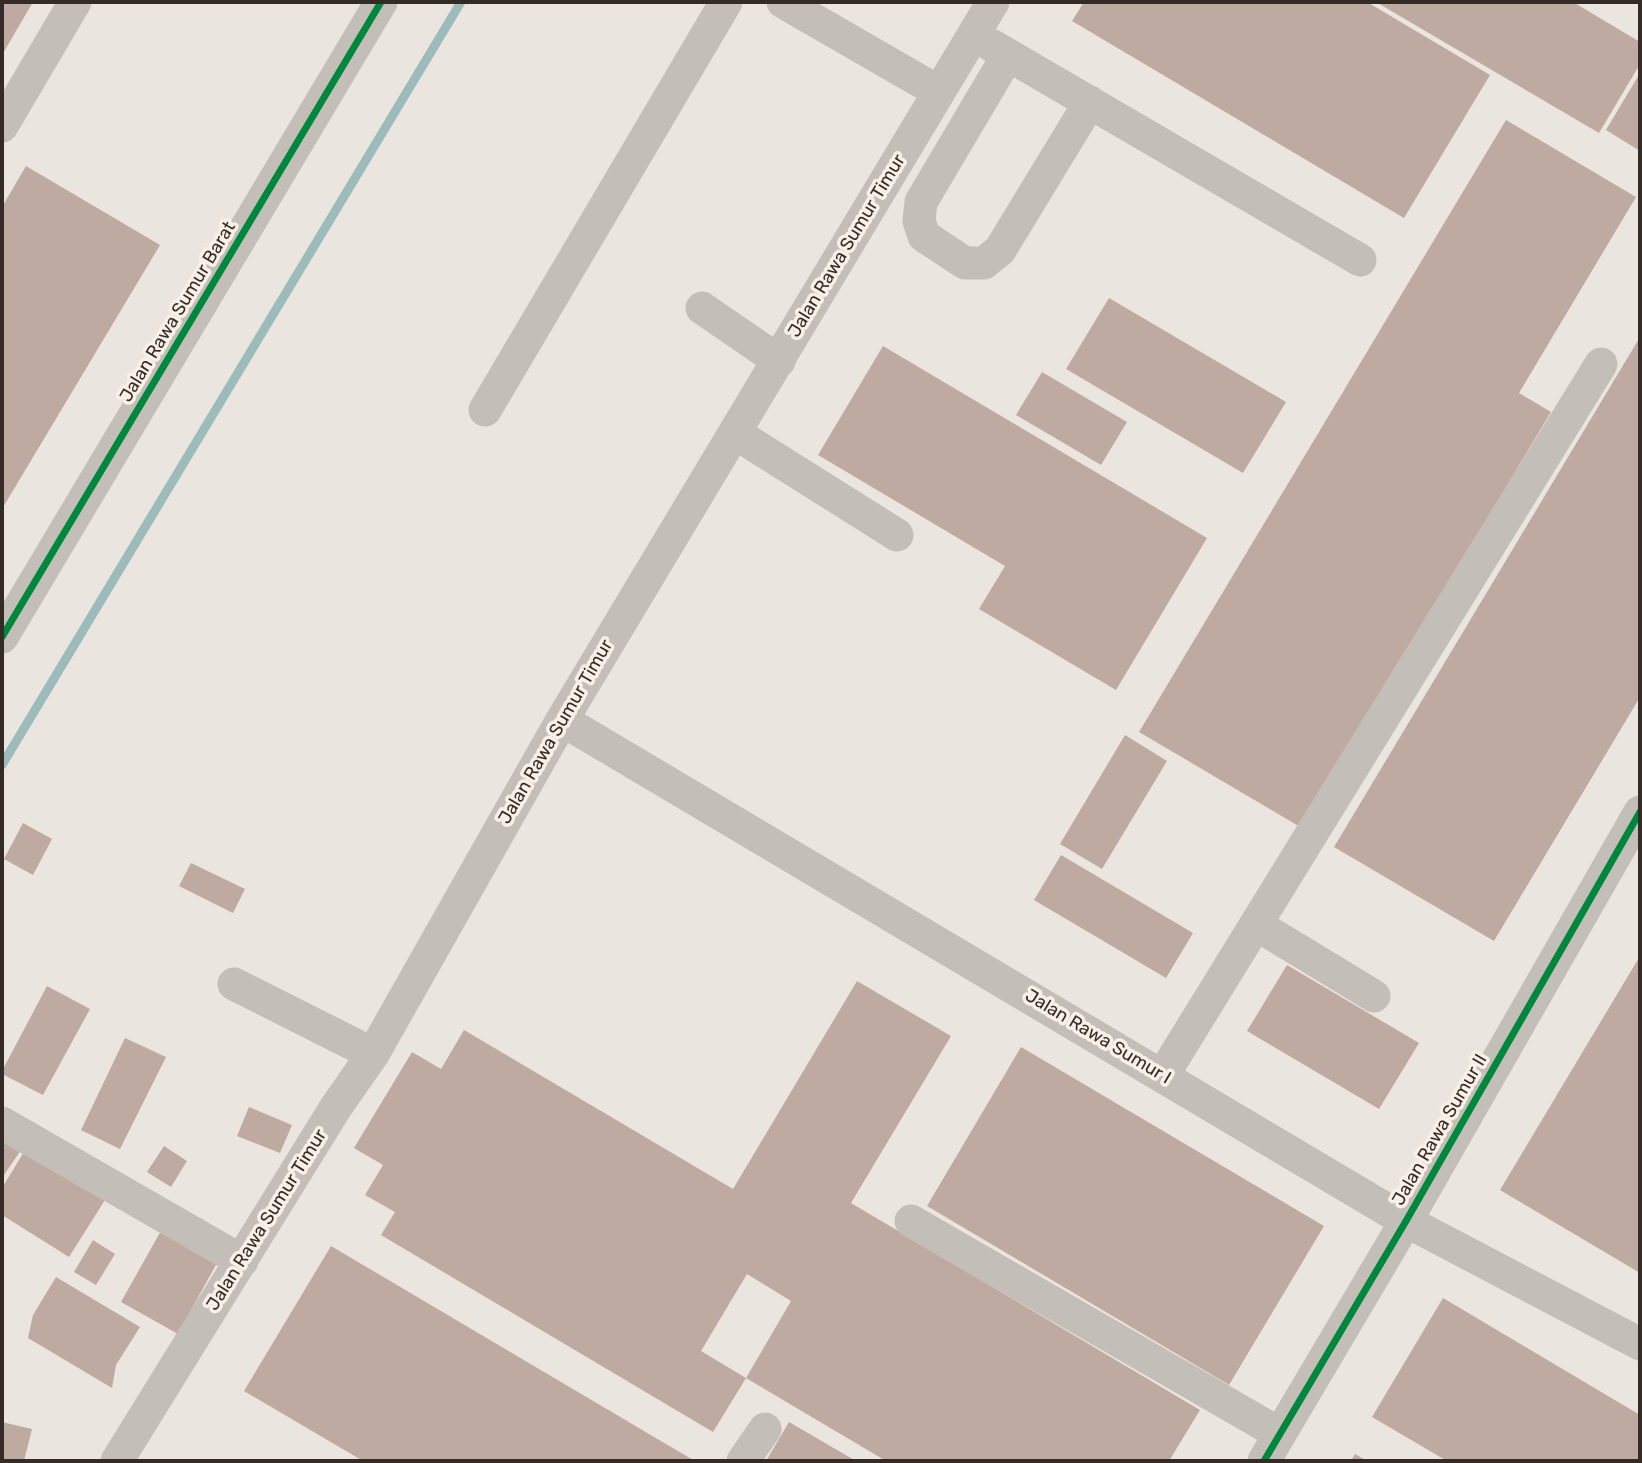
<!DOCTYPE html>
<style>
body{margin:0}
#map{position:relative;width:1642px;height:1463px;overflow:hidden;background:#ebe5df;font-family:Rubik,sans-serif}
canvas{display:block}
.frame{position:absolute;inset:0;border:4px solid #342b27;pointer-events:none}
</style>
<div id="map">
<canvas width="1642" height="1463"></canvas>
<div class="frame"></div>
</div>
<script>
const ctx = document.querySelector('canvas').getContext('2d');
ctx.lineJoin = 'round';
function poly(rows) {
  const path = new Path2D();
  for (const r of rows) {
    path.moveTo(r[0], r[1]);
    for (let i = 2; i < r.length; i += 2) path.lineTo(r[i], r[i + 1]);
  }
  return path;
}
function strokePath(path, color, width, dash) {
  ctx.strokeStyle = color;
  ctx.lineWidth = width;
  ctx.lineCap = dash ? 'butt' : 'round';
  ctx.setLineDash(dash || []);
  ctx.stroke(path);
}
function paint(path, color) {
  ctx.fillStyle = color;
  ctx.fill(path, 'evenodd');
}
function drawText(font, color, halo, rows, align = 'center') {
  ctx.font = font + ' Rubik,sans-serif';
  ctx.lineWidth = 7;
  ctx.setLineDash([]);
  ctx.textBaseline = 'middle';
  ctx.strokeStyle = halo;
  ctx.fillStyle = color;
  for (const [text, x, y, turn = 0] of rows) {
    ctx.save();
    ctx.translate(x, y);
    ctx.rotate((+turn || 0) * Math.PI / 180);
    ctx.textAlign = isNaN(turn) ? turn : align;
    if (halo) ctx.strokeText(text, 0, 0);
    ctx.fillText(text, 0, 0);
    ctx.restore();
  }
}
const stream = poly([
 [2,765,461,2]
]);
const building = poly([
 [2,2,33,2,2,55],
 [1084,2,1367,2,1490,75,1404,218,1072,21],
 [1376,2,1573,2,1640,42,1640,64,1599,133],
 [1640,73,1640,151,1606,130],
 [1506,120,1636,197,1519,393,1551,412,1302,828,1139,732],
 [26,166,160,245,2,509,2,207],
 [1109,298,1286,402,1243,473,1066,369],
 [1640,337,1640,697,1494,941,1334,847],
 [883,346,1207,538,1116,690,979,609,1005,566,818,455],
 [1042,372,1127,422,1101,465,1016,415],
 [1125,735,1167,761,1102,869,1060,844],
 [23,823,52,839,33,875,4,859],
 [1061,855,1193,933,1166,978,1034,900],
 [191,863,245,889,233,913,179,886],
 [1640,956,1640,1273,1500,1190],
 [1287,965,1419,1043,1379,1109,1247,1031],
 [857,981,951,1036,851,1203,1200,1410,1169,1461,886,1461,746,1378,791,1301,747,1274,701,1351,746,1378,713,1432,381,1235,395,1212,365,1195,383,1165,354,1148,412,1052,441,1069,464,1030,733,1189],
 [47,986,90,1009,43,1095,2,1074,2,1071],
 [125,1038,166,1057,120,1149,81,1130],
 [1021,1047,1324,1226,1229,1385,927,1206],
 [249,1107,292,1125,280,1153,237,1136],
 [2,1129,25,1144,2,1178],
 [30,1142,110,1192,69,1257,2,1215,2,1188],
 [164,1146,187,1161,171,1187,147,1172],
 [167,1220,223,1252,178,1334,121,1302],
 [93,1240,115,1254,96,1285,74,1272],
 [331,1246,649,1434,695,1461,363,1461,244,1391],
 [56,1277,140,1327,116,1365,112,1388,28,1338,33,1315],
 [1443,1298,1640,1415,1640,1461,1447,1461,1372,1417],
 [2,1422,32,1429,24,1461,2,1461],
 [789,1422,856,1461,766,1461],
 [1355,1454,1367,1461,1351,1461]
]);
const minor = poly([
 [783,2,939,92],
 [991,45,1360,260],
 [1008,55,921,202,919,221,924,236,965,263,984,263,1000,250,1090,102],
 [2,126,75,2],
 [702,308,779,361],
 [485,410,726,2],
 [735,433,897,535],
 [2,637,381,2],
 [562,720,1406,1221,1640,1344],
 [1257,925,1374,996],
 [234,984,373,1054],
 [1163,1075,1601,364],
 [2,1123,242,1261],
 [911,1221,1280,1434],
 [117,1461,336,1107,373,1054,562,720,993,2],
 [743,1461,765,1429],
 [1264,1461,1406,1221,1640,812]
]);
const cycleway = poly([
 [2,637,381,2],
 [1264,1461,1406,1221,1640,812]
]);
const streetNames = [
 ["Jalan Rawa Sumur Timur",847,246,-59],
 ["Jalan Rawa Sumur Barat",178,312,-59],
 ["Jalan Rawa Sumur Timur",556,732,-60],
 ["Jalan Rawa Sumur I",1098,1037,31],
 ["Jalan Rawa Sumur II",1440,1130,-60],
 ["Jalan Rawa Sumur Timur",267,1220,-58]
];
strokePath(stream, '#9dbbbb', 9);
paint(building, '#beaaa1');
strokePath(minor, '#c4beb8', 33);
strokePath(cycleway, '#00873e', 7);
drawText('18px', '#342b27', '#f8f0e6', streetNames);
</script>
